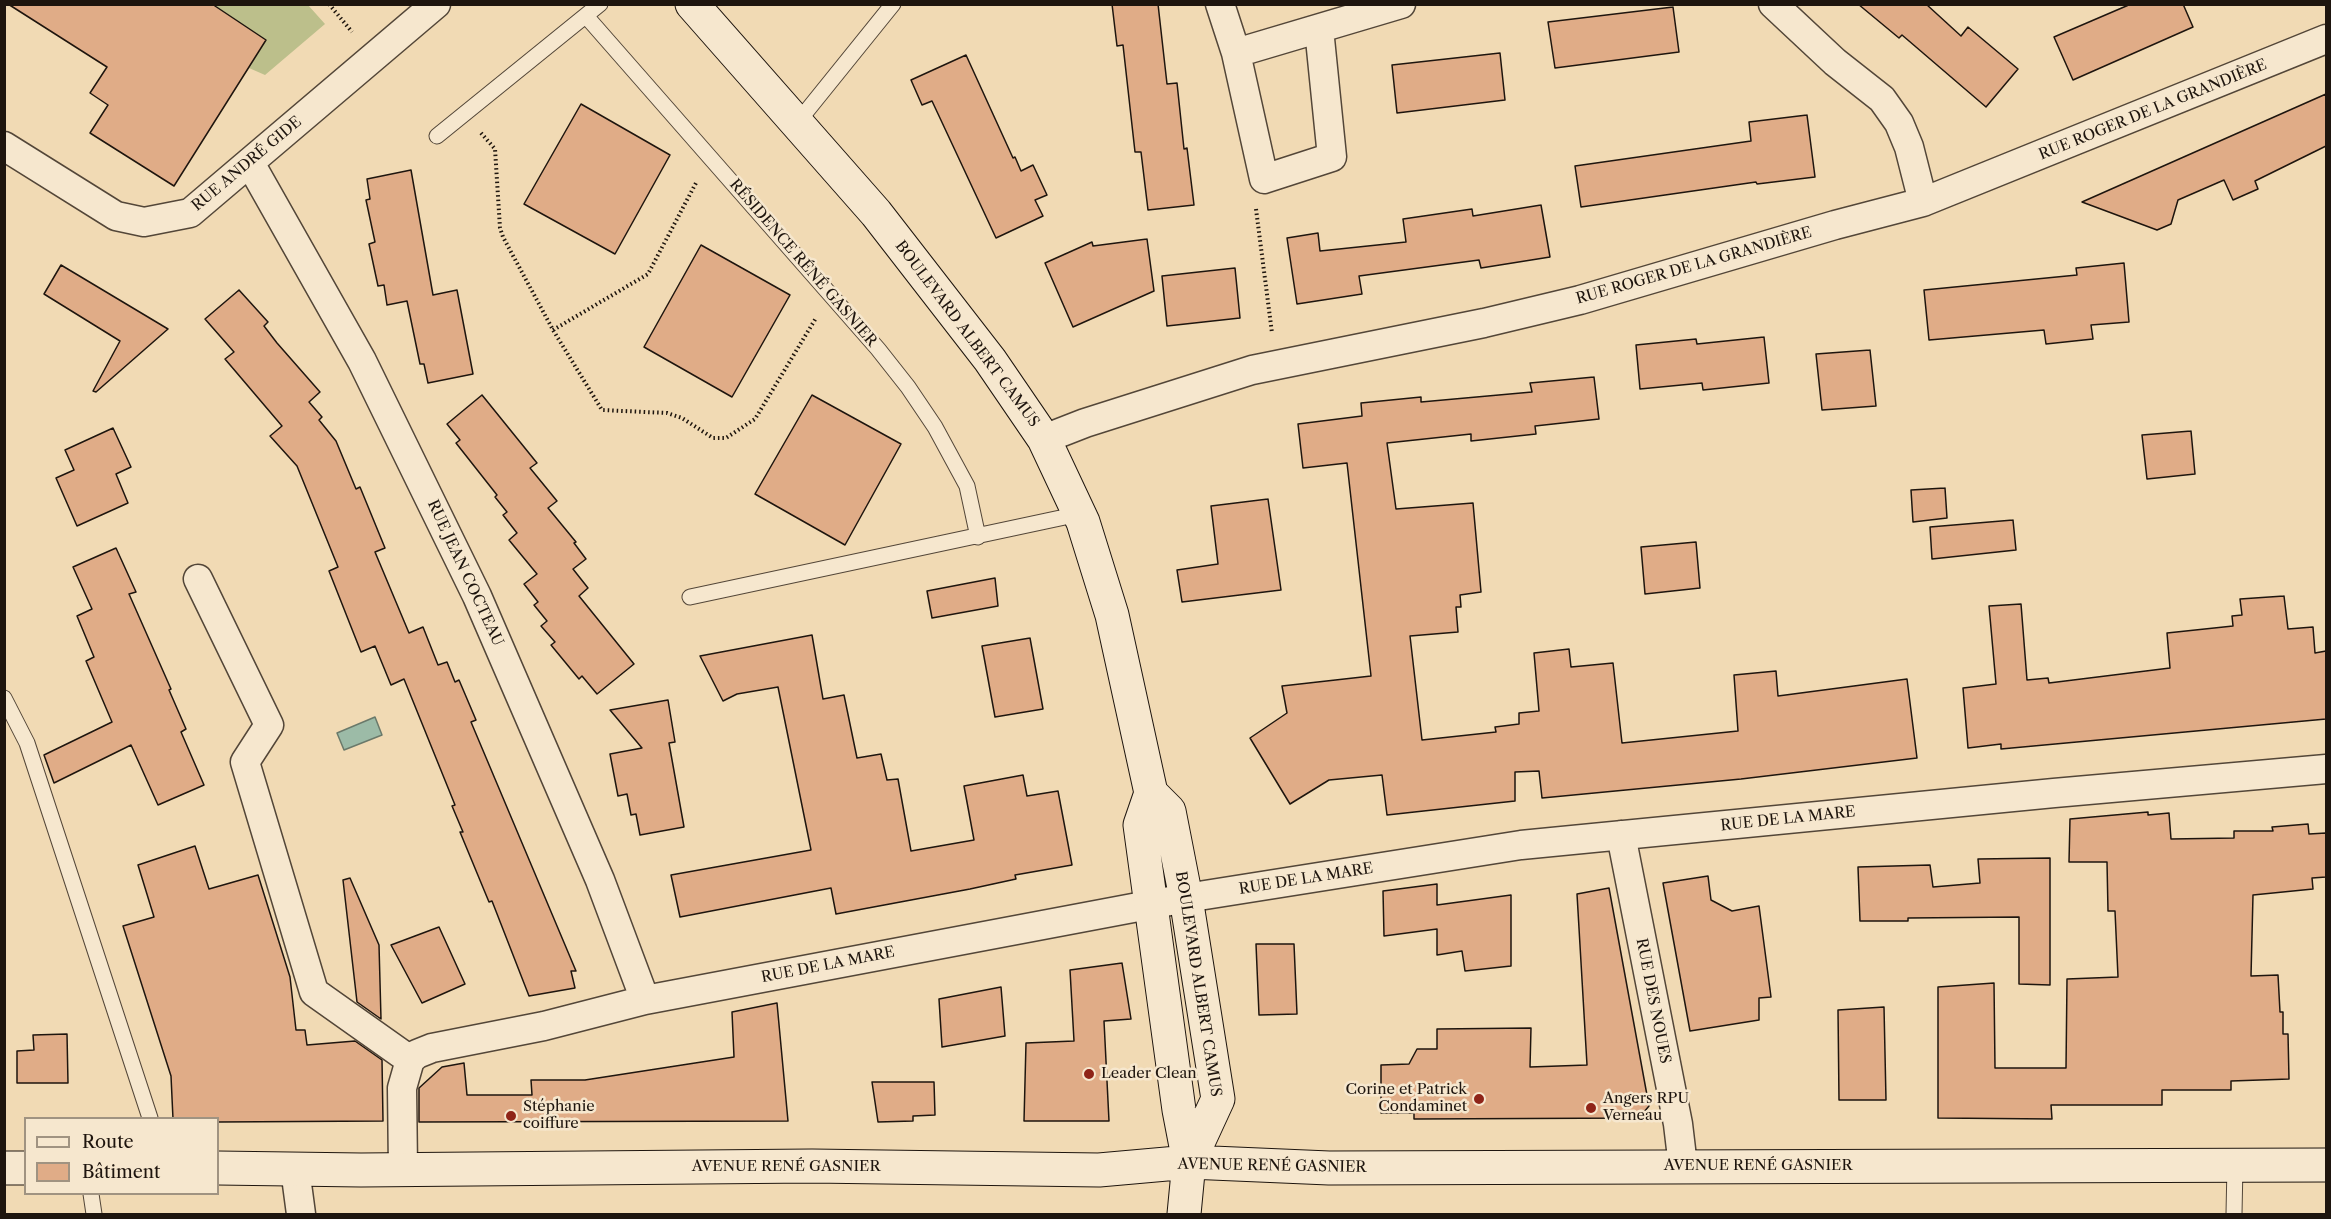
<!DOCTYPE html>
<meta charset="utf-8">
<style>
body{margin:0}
#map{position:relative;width:2331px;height:1219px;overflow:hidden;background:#f1dab4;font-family:"Libre Caslon Text",serif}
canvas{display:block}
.frame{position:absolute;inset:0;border:6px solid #1e150e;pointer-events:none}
.legend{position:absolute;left:24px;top:1117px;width:195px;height:78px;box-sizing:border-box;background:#f6e7ce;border:2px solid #a09381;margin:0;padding:8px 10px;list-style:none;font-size:18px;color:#1e150e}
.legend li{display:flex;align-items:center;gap:12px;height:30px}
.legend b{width:30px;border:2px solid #a09381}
</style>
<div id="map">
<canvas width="2331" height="1219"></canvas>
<div class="frame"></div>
<ul class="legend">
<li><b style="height:8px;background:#f6e7ce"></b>Route</li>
<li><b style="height:16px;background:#e0ac87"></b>Bâtiment</li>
</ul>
</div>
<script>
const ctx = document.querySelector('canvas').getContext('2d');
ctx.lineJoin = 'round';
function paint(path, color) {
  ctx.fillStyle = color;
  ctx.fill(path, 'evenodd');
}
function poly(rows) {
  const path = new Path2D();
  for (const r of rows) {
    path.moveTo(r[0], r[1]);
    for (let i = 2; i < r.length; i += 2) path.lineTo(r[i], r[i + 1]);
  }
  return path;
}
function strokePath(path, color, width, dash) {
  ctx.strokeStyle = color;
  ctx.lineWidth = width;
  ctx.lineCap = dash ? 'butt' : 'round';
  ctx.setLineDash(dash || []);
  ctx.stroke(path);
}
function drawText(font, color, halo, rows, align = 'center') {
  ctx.font = font + ' "Libre Caslon Text",serif';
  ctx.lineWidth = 5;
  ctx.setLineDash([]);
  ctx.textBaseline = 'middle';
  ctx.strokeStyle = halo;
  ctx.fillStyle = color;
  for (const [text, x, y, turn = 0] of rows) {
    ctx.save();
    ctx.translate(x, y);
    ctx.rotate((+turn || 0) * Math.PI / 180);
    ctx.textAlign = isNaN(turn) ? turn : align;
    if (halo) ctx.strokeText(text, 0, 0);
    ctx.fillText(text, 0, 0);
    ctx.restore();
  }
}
const green = poly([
 [217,4,308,5,325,24,265,75,249,68,266,40,216,7]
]);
const water = poly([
 [375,717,382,735,344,750,337,733,375,717]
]);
const building = poly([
 [8,4,212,4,266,40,174,186,90,133,108,105,90,93,107,67,8,4],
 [1112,4,1158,4,1167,84,1177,83,1184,149,1187,148,1194,205,1148,210,1141,152,1135,152,1123,45,1117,46,1112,4],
 [1858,4,1926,4,1961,36,1968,27,2018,69,1986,107,1902,35,1899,38,1858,4],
 [2131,4,2183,4,2193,27,2073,80,2054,37,2131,4],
 [1673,7,1679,52,1555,68,1548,22,1673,7],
 [1500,53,1505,100,1397,113,1392,65,1500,53],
 [966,55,1013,158,1015,157,1021,171,1033,165,1047,195,1035,200,1043,216,996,238,932,101,922,105,911,80,966,55],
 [2326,94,2326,146,2255,181,2258,189,2233,200,2224,180,2178,200,2171,224,2157,230,2082,202,2326,94],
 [581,104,670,155,615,254,524,204,581,104],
 [1807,115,1815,177,1757,184,1756,182,1581,207,1575,166,1751,141,1749,122,1807,115],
 [411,170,433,295,457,290,473,374,428,383,424,364,420,364,407,301,387,305,384,285,378,286,369,244,375,242,366,200,370,199,367,179,411,170],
 [1541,205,1550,257,1481,268,1479,260,1359,276,1362,294,1297,304,1287,238,1318,233,1320,251,1406,242,1403,219,1472,209,1473,216,1541,205],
 [1147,239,1154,291,1073,327,1045,263,1092,242,1093,246,1147,239],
 [701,245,790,295,732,397,644,347,701,245],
 [2124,263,2129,322,2091,325,2093,339,2046,344,2044,330,1929,340,1924,290,2077,275,2076,268,2124,263],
 [61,265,168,329,96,392,93,391,120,341,44,294,61,265],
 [1235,268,1240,318,1167,326,1162,276,1235,268],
 [239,290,268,322,264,326,277,343,320,392,309,402,322,417,319,420,336,441,356,489,360,487,385,548,375,552,409,633,423,627,438,665,447,662,455,682,459,680,476,720,471,722,576,971,571,971,575,988,529,996,492,901,489,902,460,832,463,832,452,806,455,805,404,679,391,685,375,646,361,652,329,571,338,567,297,466,270,436,282,426,225,359,234,352,205,319,239,290],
 [1764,337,1769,383,1703,390,1702,383,1640,389,1636,345,1696,339,1697,344,1764,337],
 [1870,350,1876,406,1822,410,1816,354,1870,350],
 [1594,377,1599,419,1535,426,1536,434,1471,441,1471,434,1387,443,1396,509,1473,503,1481,592,1460,595,1461,607,1456,607,1458,632,1410,636,1422,740,1496,732,1495,727,1519,724,1519,713,1539,711,1534,653,1569,649,1571,667,1613,663,1622,743,1738,731,1734,675,1776,671,1778,696,1907,679,1917,758,1741,779,1542,798,1539,771,1515,772,1515,801,1387,815,1382,775,1329,780,1290,804,1250,738,1287,713,1282,686,1371,676,1347,463,1303,468,1298,424,1362,416,1361,403,1421,397,1421,402,1532,392,1530,383,1594,377],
 [482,395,537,463,530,468,557,501,548,508,576,542,574,543,586,559,573,569,588,588,579,596,634,664,597,694,582,676,579,679,551,645,555,642,541,626,547,621,534,605,538,602,524,584,537,574,509,540,517,533,503,515,507,512,495,497,497,495,456,443,460,440,447,424,482,395],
 [812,395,901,444,845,545,755,494,812,395],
 [113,428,131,467,116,474,128,503,77,526,56,478,74,470,65,450,113,428],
 [2191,431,2195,474,2147,479,2142,435,2191,431],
 [1945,488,1947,518,1913,522,1911,490,1945,488],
 [1268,499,1281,590,1182,602,1177,570,1218,564,1211,506,1268,499],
 [2013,520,2016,550,1932,559,1930,527,2013,520],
 [1696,542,1700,588,1645,594,1641,547,1696,542],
 [116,548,136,592,129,594,171,689,169,690,186,729,181,732,204,785,158,805,131,745,54,783,44,755,112,722,86,661,94,657,77,616,92,609,73,567,116,548],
 [995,578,998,606,932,618,927,591,995,578],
 [2284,596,2288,629,2313,627,2315,653,2326,651,2326,719,2001,749,2001,744,1968,748,1963,688,1996,684,1989,606,2021,604,2027,680,2048,678,2049,683,2170,668,2167,633,2233,626,2232,616,2242,615,2240,599,2284,596],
 [812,635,823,699,844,695,857,758,881,754,887,780,898,779,911,851,974,840,964,786,1023,775,1027,796,1058,791,1072,865,1015,875,1016,879,970,889,836,914,831,888,680,917,671,875,811,850,778,687,737,694,723,701,700,656,812,635],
 [1030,638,1043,709,995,717,982,646,1030,638],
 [668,700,675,742,669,743,684,827,640,835,636,814,631,815,627,794,618,796,610,754,642,748,610,710,668,700],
 [2148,812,2148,815,2169,813,2171,839,2234,838,2234,831,2273,831,2272,827,2308,824,2309,834,2326,833,2326,877,2312,878,2313,889,2253,895,2251,976,2278,975,2280,1012,2283,1012,2283,1034,2288,1034,2289,1079,2231,1081,2231,1090,2162,1090,2162,1105,2051,1105,2052,1119,1938,1118,1938,987,1994,983,1995,1068,2066,1068,2067,979,2118,977,2115,911,2108,911,2107,862,2069,862,2070,819,2148,812],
 [195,846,209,889,258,875,290,977,296,1030,305,1030,307,1045,355,1041,382,1060,383,1121,218,1122,218,1119,173,1119,171,1076,123,926,154,917,138,865,195,846],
 [2050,858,2050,985,2019,984,2019,917,1908,918,1908,921,1860,921,1858,867,1930,865,1933,887,1980,883,1978,859,2050,858],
 [1708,876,1711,900,1732,911,1759,906,1771,997,1759,998,1759,1020,1690,1031,1663,883,1708,876],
 [350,878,379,945,381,1019,357,1002,343,880,350,878],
 [1437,884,1437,905,1511,895,1511,966,1465,971,1462,951,1437,955,1437,929,1384,936,1383,891,1437,884],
 [1609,888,1649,1106,1639,1118,1414,1119,1414,1113,1381,1113,1381,1065,1409,1064,1417,1049,1437,1049,1437,1029,1531,1028,1530,1067,1587,1065,1577,894,1609,888],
 [439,927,465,984,422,1003,391,945,439,927],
 [1256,944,1294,944,1297,1014,1259,1015,1256,944],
 [1122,963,1131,1019,1104,1021,1109,1121,1024,1121,1026,1043,1074,1041,1070,970,1122,963],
 [1001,987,1005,1036,942,1047,939,999,1001,987],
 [777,1003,788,1121,419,1122,419,1088,442,1067,464,1063,467,1095,532,1095,531,1080,585,1080,734,1057,732,1012,777,1003],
 [1884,1007,1886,1100,1839,1100,1838,1010,1884,1007],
 [67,1034,68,1083,17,1083,17,1051,34,1050,33,1035,67,1034],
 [872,1082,934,1082,935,1115,913,1116,913,1121,878,1122,872,1082]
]);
const path = poly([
 [329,4,352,32],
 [481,133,495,149,500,228,503,237,553,330,602,410,667,413,682,418,713,438,726,438,755,419,816,318],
 [1256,209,1272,333],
 [553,330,648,274,697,181]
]);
const service = poly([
 [586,16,878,349,908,387,935,427,967,486,978,537],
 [797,123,893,4],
 [437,136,600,4],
 [690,597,1079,514],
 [4,698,27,743,150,1118],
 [91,1194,94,1214],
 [2234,1214,2235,1165]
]);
const minor = poly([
 [1220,4,1236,53,1264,179,1332,157,1319,29],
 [1773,4,1835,62,1882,99,1899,123,1909,147,1923,202],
 [1236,53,1401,4],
 [4,146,116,216,144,222,190,213,436,4],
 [250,163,362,361,477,596,600,880,645,1000],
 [1044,439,1085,423,1252,370,1484,323,1580,300,1835,225,1923,202,2326,39],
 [198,579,269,725,245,762,314,992,410,1060],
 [1621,835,1678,1124,1683,1166],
 [295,1169,301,1214],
 [403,1169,402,1088,410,1060,417,1054,432,1048,544,1026,645,1000,1186,898,1521,845,2054,793,2326,769]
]);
const secondary = poly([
 [692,4,876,213,990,360,1044,439,1083,522,1112,615,1151,793,1140,825,1179,1110,1189,1162,1184,1214],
 [1151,793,1169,811,1186,898,1218,1099,1189,1162],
 [4,1168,26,1168],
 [218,1168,361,1170,812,1166,1099,1170,1189,1162,1329,1168,2326,1165]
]);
const markers = [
 [1089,1074,6,"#8f2418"],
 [1479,1099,6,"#8f2418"],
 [1591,1108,6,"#8f2418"],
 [511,1116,6,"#8f2418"]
];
const streetNames = [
 ["RUE ROGER DE LA GRANDIÈRE",2153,110,-22],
 ["RUE ANDRÉ GIDE",247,164,-40],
 ["RÉSIDENCE RÉNÉ GASNIER",803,263,49],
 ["RUE ROGER DE LA GRANDIÈRE",1694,266,-16],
 ["BOULEVARD ALBERT CAMUS",967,334,53],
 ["RUE JEAN COCTEAU",465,573,65],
 ["RUE DE LA MARE",1788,819,-6],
 ["RUE DE LA MARE",1306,879,-9],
 ["RUE DE LA MARE",828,965,-11],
 ["BOULEVARD ALBERT CAMUS",1198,984,81],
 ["RUE DES NOUES",1653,1001,79],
 ["AVENUE RENÉ GASNIER",1272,1166,1],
 ["AVENUE RENÉ GASNIER",1758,1166],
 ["AVENUE RENÉ GASNIER",786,1167]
];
const poiNames = [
 ["Leader Clean",1101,1074],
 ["Corine et Patrick",1467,1090,"right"],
 ["Condaminet",1467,1107,"right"],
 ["Angers RPU",1603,1099],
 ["Verneau",1603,1116],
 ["Stéphanie",523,1107],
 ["coiffure",523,1124]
];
paint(green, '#bcbf8b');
paint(water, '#9cbba7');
strokePath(water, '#6a796a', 1.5);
paint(building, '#e0ac87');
strokePath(building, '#1e150e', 1.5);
strokePath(service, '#534638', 17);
strokePath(minor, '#534638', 31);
strokePath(secondary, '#1e150e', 35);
strokePath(path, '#1e150e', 4, [1.5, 3]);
strokePath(service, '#f6e7ce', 15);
strokePath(minor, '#f6e7ce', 28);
strokePath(secondary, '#f6e7ce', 33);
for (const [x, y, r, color] of markers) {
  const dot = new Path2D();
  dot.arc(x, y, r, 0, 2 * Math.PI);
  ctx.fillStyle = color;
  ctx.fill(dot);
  strokePath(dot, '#f6e7ce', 2);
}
drawText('15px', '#1e150e', '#f6e7ce', streetNames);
drawText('15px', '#1e150e', '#f6e7ce', poiNames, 'left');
</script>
